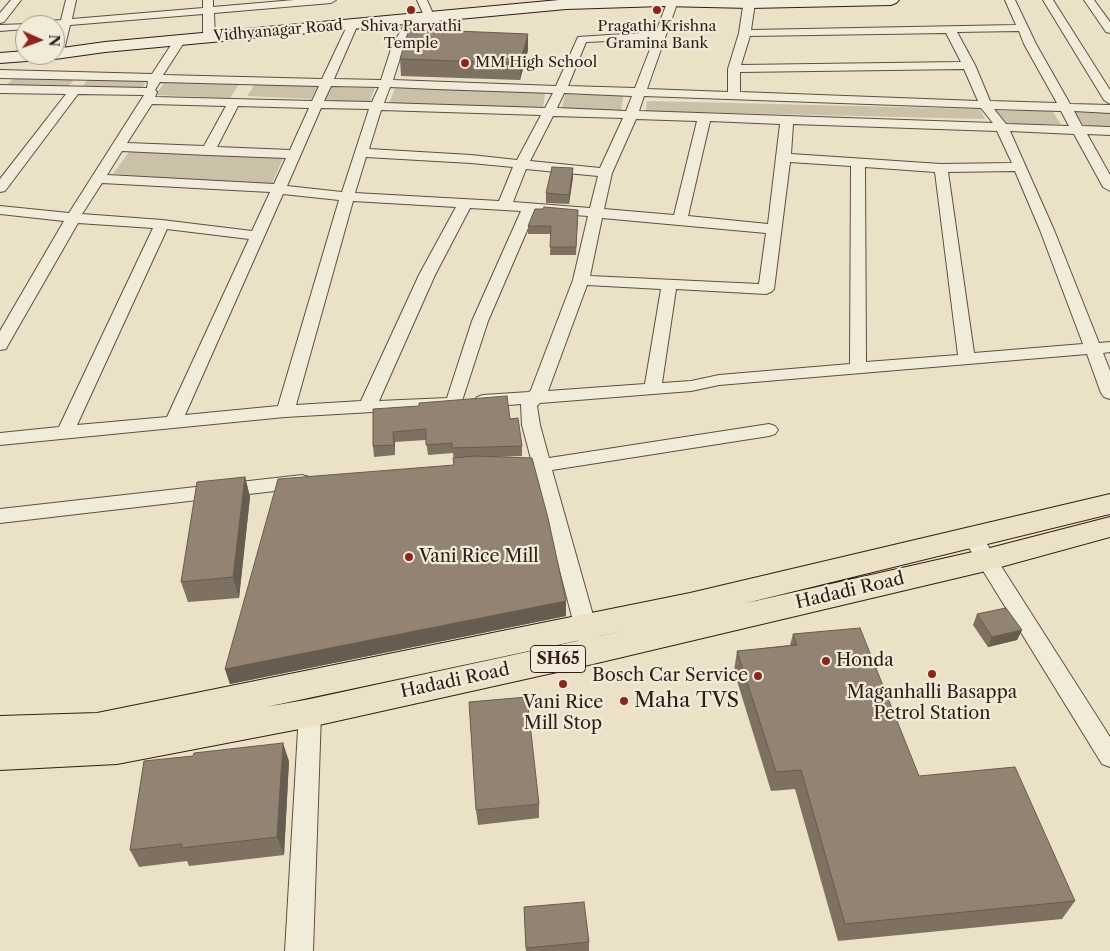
<!DOCTYPE html>
<style>
body{margin:0}
#map{position:relative;width:1110px;height:951px;overflow:hidden;background:#eae1c6;font-family:"Libre Caslon Text",serif}
canvas{display:block}
.north{position:absolute;left:15px;top:15px;width:50px;height:50px;box-sizing:border-box;background:#f1ecda;border:1px solid #a5998c;border-radius:50%;rotate:92deg;font-size:14px;font-weight:700;line-height:20px;text-align:center;color:#321d16}
.north::after{content:'';display:block;margin:auto;width:18px;height:22px;background:#8f2418;clip-path:polygon(50% 0,100% 100%,50% 72%,0 100%)}
</style>
<div id="map">
<canvas width="1110" height="951"></canvas>
<div class="north">N</div>
</div>
<script>
const ctx = document.querySelector('canvas').getContext('2d');
ctx.lineJoin = 'round';
function paint(path, color) {
  ctx.fillStyle = color;
  ctx.fill(path, 'evenodd');
}
function poly(rows) {
  const path = new Path2D();
  for (const r of rows) {
    path.moveTo(r[0], r[1]);
    for (let i = 2; i < r.length; i += 2) path.lineTo(r[i], r[i + 1]);
  }
  return path;
}
function strokePath(path, color, width, dash) {
  ctx.strokeStyle = color;
  ctx.lineWidth = width;
  ctx.lineCap = dash ? 'butt' : 'round';
  ctx.setLineDash(dash || []);
  ctx.stroke(path);
}
function drawText(font, color, halo, rows, align = 'center') {
  ctx.font = font + ' "Libre Caslon Text",serif';
  ctx.lineWidth = 4.5;
  ctx.setLineDash([]);
  ctx.textBaseline = 'middle';
  ctx.strokeStyle = halo;
  ctx.fillStyle = color;
  for (const [text, x, y, turn = 0] of rows) {
    ctx.save();
    ctx.translate(x, y);
    ctx.rotate((+turn || 0) * Math.PI / 180);
    ctx.textAlign = isNaN(turn) ? turn : align;
    if (halo) ctx.strokeText(text, 0, 0);
    ctx.fillText(text, 0, 0);
    ctx.restore();
  }
}
const green = poly([
 [14,78,74,80,65,90,4,87],
 [88,79,147,80,140,91,80,90],
 [166,81,239,84,230,98,155,95],
 [255,84,318,86,311,99,247,96],
 [331,87,375,88,369,103,324,102],
 [395,88,545,93,543,108,389,104],
 [565,94,623,96,621,111,562,108],
 [647,101,980,109,985,119,646,111],
 [995,111,1052,111,1061,124,1003,124],
 [1075,112,1110,113,1110,126,1084,126],
 [129,152,283,158,270,188,113,174]
]);
const street = poly([
 [11,0,21,0,4,22,0,23,0,13,11,0],
 [66,0,76,0,72,19,203,8,203,0,213,0,213,7,294,0,336,0,331,3,214,13,215,38,209,41,203,38,203,14,70,25,63,54,57,57,52,55,55,55,55,40,59,26,25,25,25,29,0,31,0,25,29,24,34,22,61,20,66,0],
 [417,0,427,0,434,16,433,18,425,18,417,0],
 [668,0,678,1,647,89,728,92,728,69,739,33,744,0,754,0,755,3,751,30,1016,25,1005,0,1015,0,1036,44,1070,104,1110,105,1110,113,1074,111,1082,126,1110,127,1110,135,1087,134,1110,175,1110,191,1103,187,1074,134,1010,131,1054,230,1099,343,1110,342,1110,352,1103,353,1110,371,1110,399,1104,397,1101,393,1087,354,719,385,691,391,540,403,537,406,540,425,549,458,769,424,775,426,778,430,775,434,769,436,552,470,600,640,597,646,589,649,581,646,578,640,534,471,508,471,501,470,499,465,501,460,508,459,531,459,522,425,521,404,483,407,477,405,474,401,477,397,483,395,529,392,531,390,573,280,588,216,535,212,488,321,460,407,285,417,0,445,0,433,59,427,153,228,78,223,8,345,6,349,0,350,0,331,64,221,0,214,0,206,69,213,144,95,78,94,5,191,0,192,0,179,66,94,0,93,0,85,147,88,148,81,0,78,0,70,152,74,175,39,179,38,185,41,163,75,322,79,348,24,353,21,358,24,334,79,381,80,392,46,408,18,413,15,418,18,404,46,393,80,556,86,578,37,656,32,668,0],
 [1019,31,1024,44,1057,103,990,101,975,65,957,32,1019,31],
 [946,33,961,62,741,65,750,36,946,33],
 [654,39,635,88,568,86,586,42,654,39],
 [964,69,978,101,740,92,740,72,964,69],
 [160,82,319,86,312,101,155,97,157,92,155,90,160,82],
 [331,86,379,87,372,102,324,101,331,86],
 [390,87,435,89,553,93,545,108,384,103,390,87],
 [564,93,632,96,626,111,557,108,564,93],
 [644,96,981,108,993,123,639,111,644,96],
 [152,104,226,106,204,146,127,143,152,104],
 [238,106,309,108,290,150,217,147,238,106],
 [321,108,369,109,342,192,287,186,321,108],
 [994,109,1061,111,1069,126,1006,124,994,109],
 [381,110,541,115,517,160,471,155,369,149,381,110],
 [553,116,623,118,600,168,530,161,553,116],
 [636,119,697,121,674,215,604,209,612,173,636,119],
 [710,121,780,124,768,224,688,216,710,121],
 [793,124,997,131,1012,163,941,164,791,154,793,124],
 [122,151,208,155,286,158,274,184,107,175,122,151],
 [366,157,471,163,513,167,499,201,355,193,366,157],
 [790,162,851,166,850,364,719,375,691,381,662,383,676,289,766,294,771,292,774,289,790,162],
 [865,167,935,172,958,355,866,362,865,167],
 [526,169,598,176,590,208,513,202,526,169],
 [1015,171,1040,230,1083,344,974,353,948,172,1015,171],
 [102,183,270,192,252,231,162,220,82,214,102,183],
 [283,194,339,200,278,406,185,415,283,194],
 [353,201,456,207,419,275,361,401,296,405,353,201],
 [470,208,521,211,472,321,447,398,379,401,435,275,470,208],
 [602,218,766,233,759,284,590,276,602,218],
 [167,229,249,239,167,417,77,425,167,229],
 [587,285,661,289,645,384,548,391,587,285],
 [1043,0,1053,0,1110,90,1110,104,1104,100,1043,0],
 [1084,0,1094,0,1110,22,1110,33,1106,32,1084,0],
 [302,475,309,477,311,482,309,487,0,523,0,509,302,475],
 [973,531,980,533,1110,737,1110,767,1102,764,966,543,963,538,966,533,973,531],
 [310,703,318,706,321,713,313,951,285,951,299,713,302,706,310,703]
]);
const secondary = poly([
 [559,0,899,0,896,3,891,5,750,8,663,6,566,9,105,52,55,59,48,56,46,59,40,60,0,63,0,53,25,51,25,55,55,55,55,49,105,42,559,0]
]);
const primary = poly([
 [1110,494,1110,514,742,604,986,549,1110,517,1110,537,986,571,593,664,310,727,117,764,0,770,0,716,97,713,690,593,1110,494],
 [628,630,310,699,266,707,628,630]
]);
const wall = poly([
 [528,50,520,80,401,76,400,59],
 [573,168,573,177,569,204,546,203,546,193],
 [578,210,576,255,550,255,551,234,528,234,528,226],
 [373,409,510,419,522,446,522,456,493,457,566,601,566,616,230,684,225,669,454,465,453,453,428,455,426,440,395,442,395,455,374,457,373,446],
 [245,477,250,497,239,598,188,602,181,582],
 [977,614,1022,630,1017,640,988,647,973,625],
 [793,634,919,776,1075,901,1062,919,838,941,795,789,771,791,734,671,737,651,790,645],
 [289,761,284,855,189,866,187,861,139,867,130,850],
 [539,804,539,818,478,825,476,810],
 [524,907,589,942,589,951,526,951]
]);
const shadedWall = poly([
 [528,34,528,50,520,80,520,63],
 [573,168,573,177,569,204,569,195],
 [393,432,395,442,395,455,394,445],
 [245,477,250,497,239,598,233,577],
 [566,601,566,616,230,684,225,669],
 [1022,630,1017,640,988,647,992,637],
 [283,743,289,761,284,855,277,837]
]);
const building = poly([
 [409,29,528,34,520,63,400,59,409,29],
 [552,167,573,168,569,195,546,193,552,167],
 [544,207,578,210,576,247,550,247,551,226,528,226,535,209,543,209,544,207],
 [507,396,510,419,518,418,522,446,452,448,452,443,426,445,426,429,393,432,394,445,373,446,373,409,419,406,419,403,507,396],
 [475,456,532,458,548,518,566,601,225,669,278,479,454,465,453,458,475,456],
 [245,477,233,577,181,582,197,482,245,477],
 [1006,608,1022,630,992,637,977,614,1006,608],
 [860,628,919,776,1015,767,1075,901,845,924,801,770,776,772,737,651,797,645,793,634,860,628],
 [527,697,539,804,476,810,469,702,527,697],
 [283,743,277,837,181,848,182,844,130,850,144,761,193,756,194,753,283,743],
 [584,902,589,942,526,948,524,907,584,902]
]);
const markers = [
 [411,10,5,"#8f2418"],
 [657,10,5,"#8f2418"],
 [465,63,5,"#8f2418"],
 [409,557,5,"#8f2418"],
 [826,661,5,"#8f2418"],
 [932,674,5,"#8f2418"],
 [758,676,5,"#8f2418"],
 [563,684,5,"#8f2418"],
 [624,701,5,"#8f2418"]
];
const farPoinames = [
 ["Shiva Parvathi",411,27],
 ["Temple",411,44],
 ["Pragathi Krishna",657,27],
 ["Gramina Bank",657,44],
 ["MM High School",475,63,"left"]
];
const farStreetnames = [
 ["Vidhyanagar Road",278,31,-5]
];
const shields = [
 [558,659,55]
];
const shieldNames = [
 ["SH65",558,659]
];
const poiNames = [
 ["Vani Rice Mill",419,557],
 ["Honda",836,661],
 ["Bosch Car Service",748,676,"right"],
 ["Maganhalli Basappa",932,693,"center"],
 ["Petrol Station",932,714,"center"],
 ["Vani Rice",563,703,"center"],
 ["Mill Stop",563,724,"center"]
];
const streetNames = [
 ["Hadadi Road",850,591,-13],
 ["Hadadi Road",455,681,-12]
];
const nearPoinames = [
 ["Maha TVS",634,701]
];
paint(green, '#cbc0a8');
strokePath(street, '#604e42', 2);
strokePath(secondary, '#321d16', 2);
strokePath(primary, '#321d16', 2);
paint(street, '#f1ecda');
paint(secondary, '#f1ecda');
paint(primary, '#eae1c6');
paint(wall, '#7e7162');
paint(shadedWall, '#665c50');
paint(building, '#928372');
strokePath(building, '#665c50', 1);
for (const [x, y, r, color] of markers) {
  const dot = new Path2D();
  dot.arc(x, y, r, 0, 2 * Math.PI);
  ctx.fillStyle = color;
  ctx.fill(dot);
  strokePath(dot, '#f1ecda', 2);
}
drawText('15px', '#321d16', '#f1ecda', farPoinames);
drawText('15px', '#321d16', '#f1ecda', farStreetnames);
for (const [x, y, w] of shields) {
  const box = new Path2D();
  box.roundRect(x - w / 2, y - 13.5, w, 27, 4);
  ctx.fillStyle = '#f1ecda';
  ctx.fill(box);
  strokePath(box, '#321d16', 1);
}
drawText('bold 16px', '#321d16', null, shieldNames);
drawText('18px', '#321d16', '#f1ecda', poiNames, 'left');
drawText('18px', '#321d16', '#f1ecda', streetNames);
drawText('21px', '#321d16', '#f1ecda', nearPoinames, 'left');
</script>
